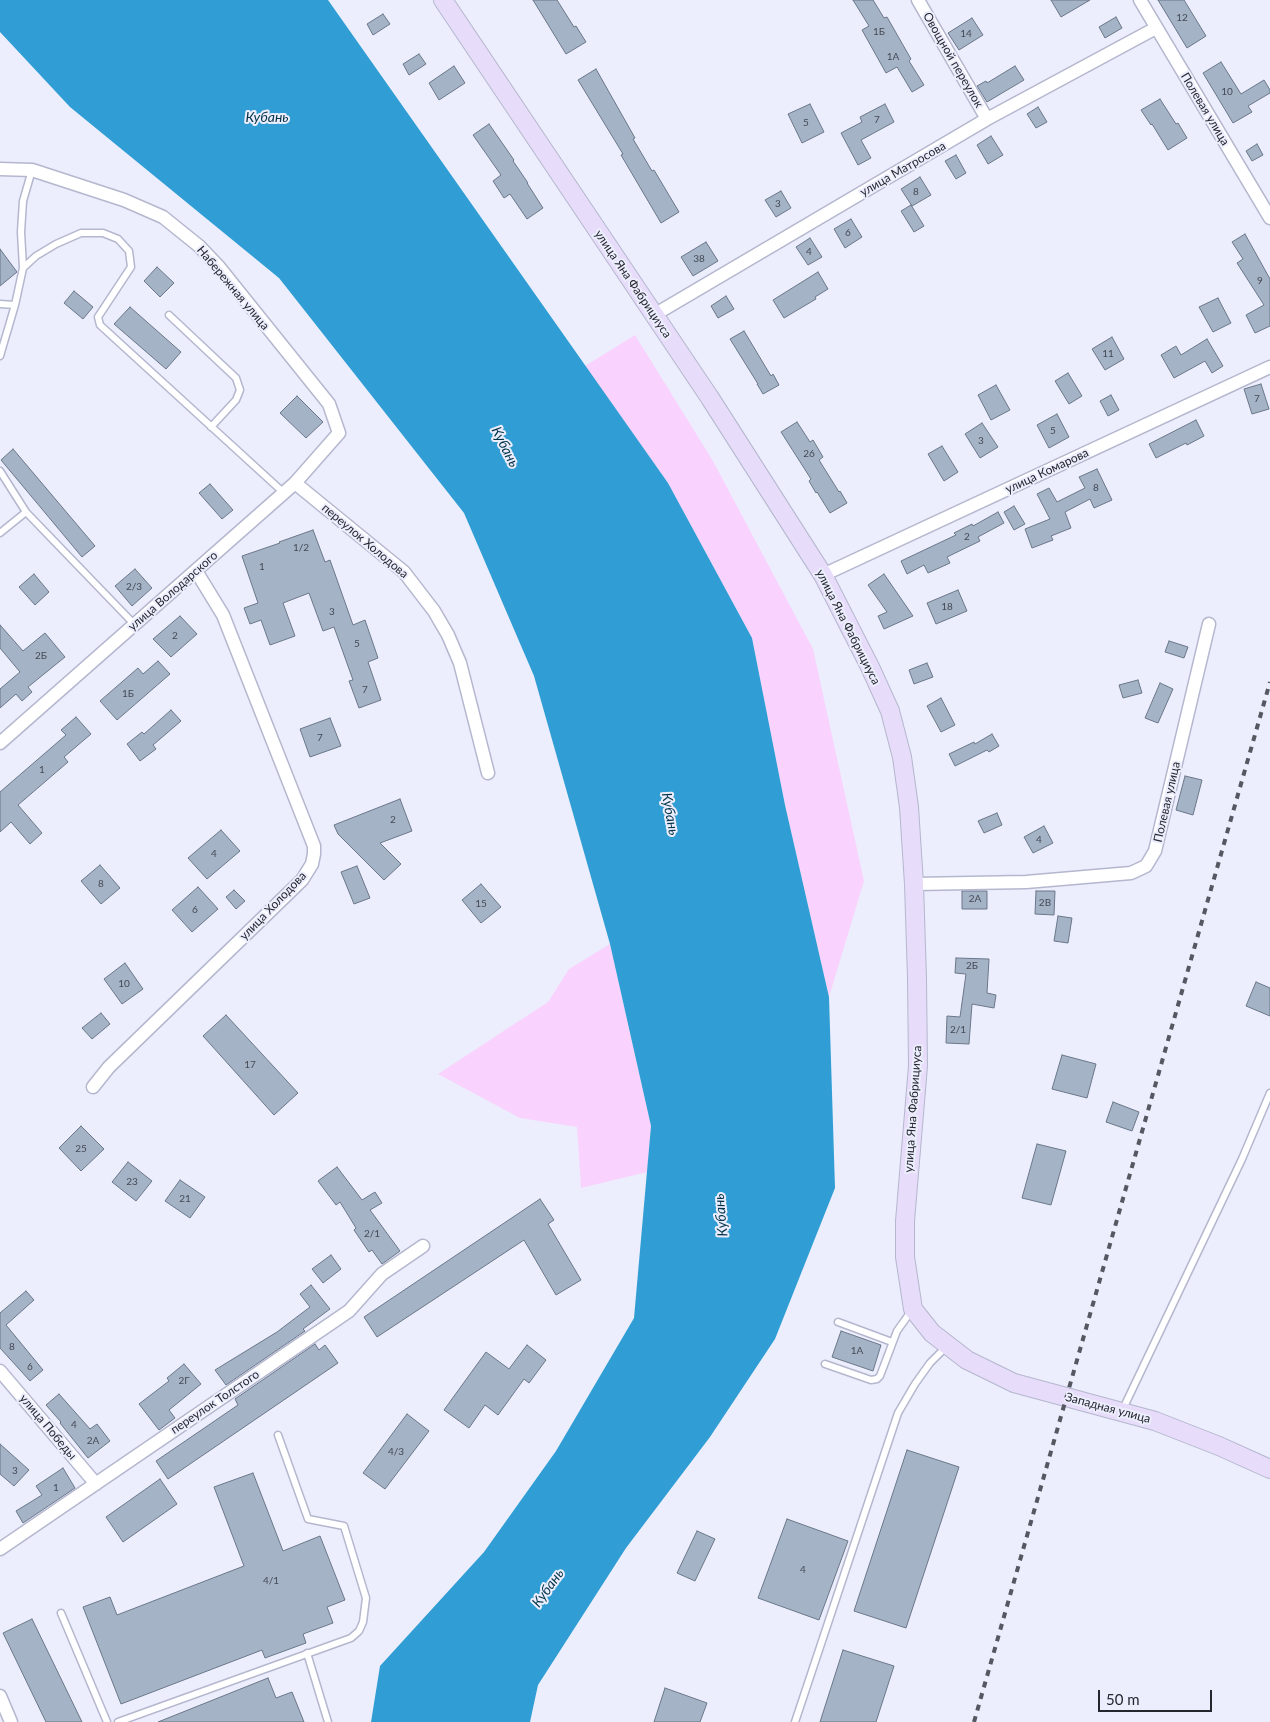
<!DOCTYPE html>
<meta charset="utf-8">
<style>
body{margin:0}
#map{position:relative;width:1270px;height:1722px;overflow:hidden;background:#eceefd;font-family:Lato,sans-serif}
canvas{display:block}
.scale{position:absolute;left:1098px;top:1690px;width:114px;height:22px;box-sizing:border-box;border:2px solid #25272f;border-top:0;padding-left:6px;font-size:15px;line-height:18px;white-space:nowrap;color:#25272f;-webkit-text-stroke:4px #eceefd;paint-order:stroke}
</style>
<div id="map">
<canvas width="1270" height="1722"></canvas>
<div class="scale">50 m</div>
</div>
<script>
const ctx = document.querySelector('canvas').getContext('2d');
ctx.lineJoin = 'round';
function paint(path, color) {
  ctx.fillStyle = color;
  ctx.fill(path, 'evenodd');
}
function poly(rows) {
  const path = new Path2D();
  for (const r of rows) {
    path.moveTo(r[0], r[1]);
    for (let i = 2; i < r.length; i += 2) path.lineTo(r[i], r[i + 1]);
  }
  return path;
}
function strokePath(path, color, width, dash) {
  ctx.strokeStyle = color;
  ctx.lineWidth = width;
  ctx.lineCap = dash ? 'butt' : 'round';
  ctx.setLineDash(dash || []);
  ctx.stroke(path);
}
function drawText(font, color, halo, rows, align = 'center') {
  ctx.font = font + ' Lato,sans-serif';
  ctx.lineWidth = 4;
  ctx.setLineDash([]);
  ctx.textBaseline = 'middle';
  ctx.strokeStyle = halo;
  ctx.fillStyle = color;
  for (const [text, x, y, turn = 0] of rows) {
    ctx.save();
    ctx.translate(x, y);
    ctx.rotate((+turn || 0) * Math.PI / 180);
    ctx.textAlign = isNaN(turn) ? turn : align;
    if (halo) ctx.strokeText(text, 0, 0);
    ctx.fillText(text, 0, 0);
    ctx.restore();
  }
}
const green = poly([
 [635,335,713,461,813,649,864,881,829,997,785,805,752,638,668,483,585,366],
 [610,944,651,1126,647,1172,581,1188,577,1127,520,1118,438,1074,548,1002,569,969]
]);
const water = poly([
 [0,0,328,0,668,483,752,638,785,805,829,997,835,1188,775,1339,710,1437,626,1548,538,1685,530,1722,371,1722,380,1666,484,1552,556,1451,634,1318,651,1126,610,944,534,676,464,513,279,278,70,107,0,32]
]);
const building = poly([
 [533,0,557,0,574,27,576,26,586,42,566,54,533,0],
 [853,0,873,0,884,18,887,17,911,59,909,61,924,85,912,92,897,67,886,73,862,30,869,26,853,0],
 [1051,0,1090,0,1061,17,1051,0],
 [1158,0,1184,0,1206,36,1187,48,1158,0],
 [383,14,390,24,373,35,367,24,383,14],
 [1116,17,1122,28,1105,38,1099,27,1116,17],
 [972,18,983,35,959,50,948,33,972,18],
 [419,54,426,64,409,75,403,64,419,54],
 [1221,62,1241,94,1264,80,1270,90,1270,93,1248,106,1252,112,1233,123,1203,73,1221,62],
 [454,66,465,83,439,100,429,83,454,66],
 [1015,66,1024,80,987,102,977,86,986,81,987,83,1015,66],
 [596,69,635,138,633,139,652,171,654,170,679,212,661,223,621,155,623,154,578,80,596,69],
 [1160,99,1176,124,1178,123,1187,138,1168,150,1152,124,1151,125,1141,110,1160,99],
 [810,104,824,132,802,143,788,114,810,104],
 [885,104,894,122,861,140,871,158,858,165,841,133,862,122,860,117,885,104],
 [1038,107,1047,122,1036,128,1027,114,1038,107],
 [489,124,514,160,513,161,528,183,527,183,543,208,527,219,510,194,504,198,493,181,501,175,473,135,489,124],
 [991,136,1003,155,988,164,977,145,991,136],
 [1257,144,1263,155,1252,161,1246,151,1257,144],
 [956,155,966,173,956,179,945,161,956,155],
 [920,177,931,195,912,206,901,189,920,177],
 [781,191,791,208,776,217,765,200,781,191],
 [911,205,924,226,914,232,901,211,911,205],
 [851,219,862,237,845,248,834,229,851,219],
 [1245,234,1270,279,1270,326,1255,333,1246,315,1264,305,1237,263,1243,259,1232,242,1245,234],
 [810,238,822,257,808,265,796,247,810,238],
 [706,242,718,261,693,276,681,257,706,242],
 [0,249,17,272,0,286,0,249],
 [157,267,174,283,160,297,144,281,157,267],
 [818,272,828,289,815,297,816,299,784,318,773,300,818,272],
 [74,291,93,307,83,319,64,303,74,291],
 [726,296,734,309,718,318,711,306,726,296],
 [1218,298,1231,323,1213,332,1199,307,1218,298],
 [130,307,181,352,166,369,114,324,130,307],
 [744,331,771,376,773,374,779,385,763,394,757,384,758,384,730,339,744,331],
 [1112,337,1124,359,1105,370,1092,349,1112,337],
 [1207,339,1223,366,1212,373,1205,361,1174,378,1161,355,1176,346,1181,355,1207,339],
 [1068,373,1082,396,1069,404,1055,381,1068,373],
 [1261,384,1269,409,1252,414,1244,389,1261,384],
 [996,385,1010,410,991,420,978,395,996,385],
 [1111,395,1119,410,1108,416,1100,401,1111,395],
 [297,396,323,422,306,438,280,413,297,396],
 [1057,414,1069,437,1049,448,1037,425,1057,414],
 [1196,420,1204,436,1187,445,1186,443,1156,458,1149,444,1196,420],
 [797,422,810,442,813,440,823,457,819,460,839,492,840,491,847,503,830,513,817,492,816,493,809,481,811,479,781,432,797,422],
 [982,423,998,447,980,458,965,434,982,423],
 [942,446,958,472,944,481,928,454,942,446],
 [13,449,95,546,82,557,1,460,13,449],
 [1097,469,1112,500,1094,508,1090,499,1065,512,1071,528,1051,536,1053,540,1032,548,1025,529,1050,519,1037,494,1049,488,1057,502,1085,488,1079,477,1097,469],
 [210,484,233,510,222,519,199,493,210,484],
 [1014,506,1025,524,1014,530,1004,512,1014,506],
 [998,512,1004,523,978,537,980,541,947,557,950,563,928,573,924,565,907,574,901,561,956,535,954,533,972,524,973,526,998,512],
 [313,530,325,562,330,560,353,625,365,620,378,658,368,662,381,700,359,708,349,681,353,680,334,627,323,631,309,593,283,603,295,636,270,645,261,620,250,624,244,608,258,603,242,556,280,543,279,542,313,530],
 [135,569,152,588,132,606,115,586,135,569],
 [34,574,49,592,35,605,19,587,34,574],
 [884,574,913,616,884,629,878,616,887,612,868,585,884,574],
 [958,590,967,611,936,624,927,603,958,590],
 [180,616,197,634,171,657,153,639,180,616],
 [0,625,23,651,45,633,65,657,28,687,32,692,22,701,16,694,0,708,0,689,20,672,0,648,0,625],
 [1169,641,1188,647,1184,658,1165,652,1169,641],
 [158,661,170,674,117,720,100,701,138,668,143,674,158,661],
 [927,663,933,677,914,684,909,670,927,663],
 [1138,680,1142,693,1123,698,1119,685,1138,680],
 [1160,683,1173,689,1158,723,1145,718,1160,683],
 [941,698,955,725,941,732,927,706,941,698],
 [171,710,181,721,153,745,156,749,140,761,127,744,142,732,144,734,171,710],
 [76,717,91,734,64,757,68,762,18,805,42,833,30,844,11,822,0,832,0,792,66,735,61,730,76,717],
 [330,718,341,746,310,757,300,729,330,718],
 [992,734,999,746,989,752,987,750,955,766,949,754,974,742,975,744,992,734],
 [1185,776,1202,780,1193,815,1176,810,1185,776],
 [400,799,412,831,380,843,401,864,384,880,338,834,334,825,400,799],
 [997,813,1002,825,984,833,978,821,997,813],
 [1044,826,1053,843,1033,853,1024,837,1044,826],
 [221,830,240,851,207,879,188,858,221,830],
 [100,865,120,888,101,904,81,881,100,865],
 [357,866,370,898,354,904,341,872,357,866],
 [481,884,501,907,481,923,462,900,481,884],
 [198,887,218,909,192,932,172,910,198,887],
 [234,890,245,901,236,909,226,897,234,890],
 [962,891,987,891,987,909,962,909,962,891],
 [1036,891,1055,891,1054,915,1035,914,1036,891],
 [1058,916,1072,918,1068,943,1054,941,1058,916],
 [956,958,989,959,987,993,996,995,994,1008,972,1004,969,1044,946,1043,947,1016,960,1017,966,974,955,973,956,958],
 [125,963,143,989,122,1004,104,979,125,963],
 [1256,982,1270,988,1270,1016,1246,1006,1256,982],
 [101,1013,110,1024,92,1039,82,1028,101,1013],
 [226,1015,298,1093,274,1115,203,1036,226,1015],
 [1062,1055,1096,1064,1087,1098,1052,1089,1062,1055],
 [1113,1102,1139,1112,1132,1131,1106,1122,1113,1102],
 [81,1126,104,1149,81,1171,59,1148,81,1126],
 [1037,1144,1066,1151,1051,1205,1022,1198,1037,1144],
 [128,1162,152,1181,136,1201,112,1182,128,1162],
 [337,1167,362,1200,375,1192,382,1203,370,1210,400,1251,382,1264,372,1250,369,1252,354,1230,356,1228,340,1202,336,1205,318,1181,337,1167],
 [180,1180,205,1197,190,1218,165,1201,180,1180],
 [540,1199,554,1220,548,1224,581,1280,556,1295,524,1240,377,1337,364,1317,540,1199],
 [331,1255,341,1269,323,1283,312,1269,331,1255],
 [311,1285,330,1309,303,1329,305,1331,226,1385,215,1370,277,1332,310,1307,300,1294,311,1285],
 [26,1291,34,1300,6,1325,43,1370,30,1381,0,1348,0,1313,26,1291],
 [841,1331,881,1345,873,1371,832,1357,841,1331],
 [315,1344,319,1350,325,1345,338,1363,168,1479,156,1461,238,1405,235,1399,315,1344],
 [527,1345,546,1360,529,1383,524,1379,498,1415,485,1405,469,1428,444,1410,486,1352,509,1369,527,1345],
 [184,1364,201,1384,169,1410,175,1418,159,1430,139,1404,169,1381,167,1378,184,1364],
 [59,1394,90,1429,97,1424,110,1441,88,1458,60,1423,61,1422,46,1405,59,1394],
 [407,1414,429,1431,385,1489,363,1473,407,1414],
 [0,1444,29,1470,14,1486,0,1474,0,1444],
 [907,1450,959,1467,906,1628,854,1611,907,1450],
 [63,1468,75,1488,23,1523,16,1511,42,1495,36,1486,63,1468],
 [253,1473,283,1551,320,1536,345,1600,327,1607,333,1623,303,1634,306,1643,265,1658,262,1650,121,1704,83,1607,110,1597,117,1615,244,1566,214,1487,253,1473],
 [160,1479,177,1504,123,1542,106,1517,160,1479],
 [787,1519,848,1541,819,1620,758,1598,787,1519],
 [697,1531,715,1539,695,1581,677,1573,697,1531],
 [32,1619,82,1722,46,1722,3,1633,32,1619],
 [843,1650,894,1666,876,1722,820,1722,843,1650],
 [268,1678,276,1698,292,1692,304,1722,158,1722,268,1678],
 [665,1688,707,1703,700,1722,654,1722,665,1688]
]);
const lane = poly([
 [23,268,21,232,23,201,32,170],
 [0,304,15,305],
 [169,315,236,378,240,390,236,400,211,427],
 [0,356,15,305,23,268,36,256,56,244,81,233,103,233,118,239,129,251,131,267,98,317,100,325,284,493],
 [0,471,26,512,135,625],
 [0,533,26,512],
 [838,1322,892,1342],
 [825,1364,871,1380,877,1379,880,1376,897,1331,912,1310],
 [1122,1411,1242,1159,1270,1093],
 [61,1613,107,1722],
 [307,1653,328,1722],
 [118,1722,351,1638,359,1631,363,1622,366,1598,344,1526,308,1519,278,1435],
 [795,1722,898,1413,915,1384,930,1363,947,1346]
]);
const street = poly([
 [918,0,987,119],
 [1140,0,1270,218],
 [0,169,32,170,124,200,163,217,199,246,219,267,329,404,339,433,295,483,0,743],
 [654,315,987,119,1156,28],
 [295,483,404,572,434,611,448,635,460,663,488,773],
 [823,575,1270,367],
 [914,884,1026,882,1131,873,1146,866,1155,851,1209,624],
 [93,1087,109,1067,302,880,312,864,314,854,314,846,223,615,196,571],
 [0,1371,96,1484],
 [0,1549,349,1311,382,1274,423,1246],
 [0,1696,11,1722]
]);
const secondary = poly([
 [443,0,710,398,823,575,870,667,890,711,902,757,909,807,914,884,917,978,918,1066,905,1221,905,1257,913,1309,932,1333,967,1360,1014,1383,1155,1421,1219,1446,1270,1469]
]);
const rail = poly([
 [974,1722,1270,682]
]);
const numberNames = [
 ["12",1182,18],
 ["1Б",879,32],
 ["14",966,34],
 ["1А",893,57],
 ["10",1227,92],
 ["7",877,120],
 ["5",806,123],
 ["8",916,192],
 ["3",778,204],
 ["6",848,233],
 ["4",809,252],
 ["38",699,259],
 ["9",1260,281],
 ["11",1108,354],
 ["7",1257,399],
 ["5",1053,431],
 ["3",981,441],
 ["26",809,454],
 ["8",1096,488],
 ["2",967,537],
 ["1/2",301,548],
 ["1",262,567],
 ["2/3",134,587],
 ["18",947,607],
 ["3",332,612],
 ["2",175,636],
 ["5",357,644],
 ["2Б",41,656],
 ["7",365,690],
 ["1Б",128,694],
 ["7",320,738],
 ["1",42,770],
 ["2",393,820],
 ["4",1039,840],
 ["4",214,854],
 ["8",101,884],
 ["2А",975,899],
 ["2В",1045,903],
 ["15",481,904],
 ["6",195,910],
 ["2Б",972,966],
 ["10",124,984],
 ["2/1",958,1030],
 ["17",250,1065],
 ["25",81,1149],
 ["23",132,1182],
 ["21",185,1199],
 ["2/1",372,1234],
 ["8",12,1347],
 ["1А",857,1351],
 ["6",30,1367],
 ["2Г",184,1381],
 ["4",74,1425],
 ["2А",93,1441],
 ["4/3",396,1452],
 ["3",15,1471],
 ["1",56,1488],
 ["4",803,1570],
 ["4/1",271,1581]
];
const streetNames = [
 ["Овощной переулок",953,60,60],
 ["Полевая улица",1205,109,59],
 ["улица Матросова",903,169,-30],
 ["улица Яна Фабрициуса",633,284,56],
 ["Набережная улица",233,288,50],
 ["улица Комарова",1047,471,-25],
 ["переулок Холодова",365,541,40],
 ["улица Володарского",173,591,-41],
 ["улица Яна Фабрициуса",848,627,63],
 ["Полевая улица",1167,802,-77],
 ["улица Холодова",273,906,-46],
 ["улица Яна Фабрициуса",913,1109,-86],
 ["переулок Толстого",215,1402,-34],
 ["Западная улица",1108,1408,15],
 ["улица Победы",48,1427,50]
];
const waterNames = [
 ["Кубань",267,117],
 ["Кубань",505,447,63],
 ["Кубань",670,814,80],
 ["Кубань",721,1215,-95],
 ["Кубань",548,1588,-54]
];
paint(green, '#f9d3fd');
paint(water, '#309ed4');
paint(building, '#a5b3c7');
strokePath(building, '#6a7789', 1);
strokePath(lane, '#b4b7ce', 9);
strokePath(street, '#b4b7ce', 15);
strokePath(secondary, '#b4b7ce', 20);
strokePath(lane, '#fff', 6);
strokePath(street, '#fff', 12);
strokePath(secondary, '#e7dcf9', 18);
strokePath(rail, '#555761', 4, [6, 6]);
drawText('10px', '#454a55', null, numberNames);
drawText('12px', '#25272f', '#eceefd', streetNames);
drawText('italic 14px', '#05354b', '#eceefd', waterNames);
</script>
